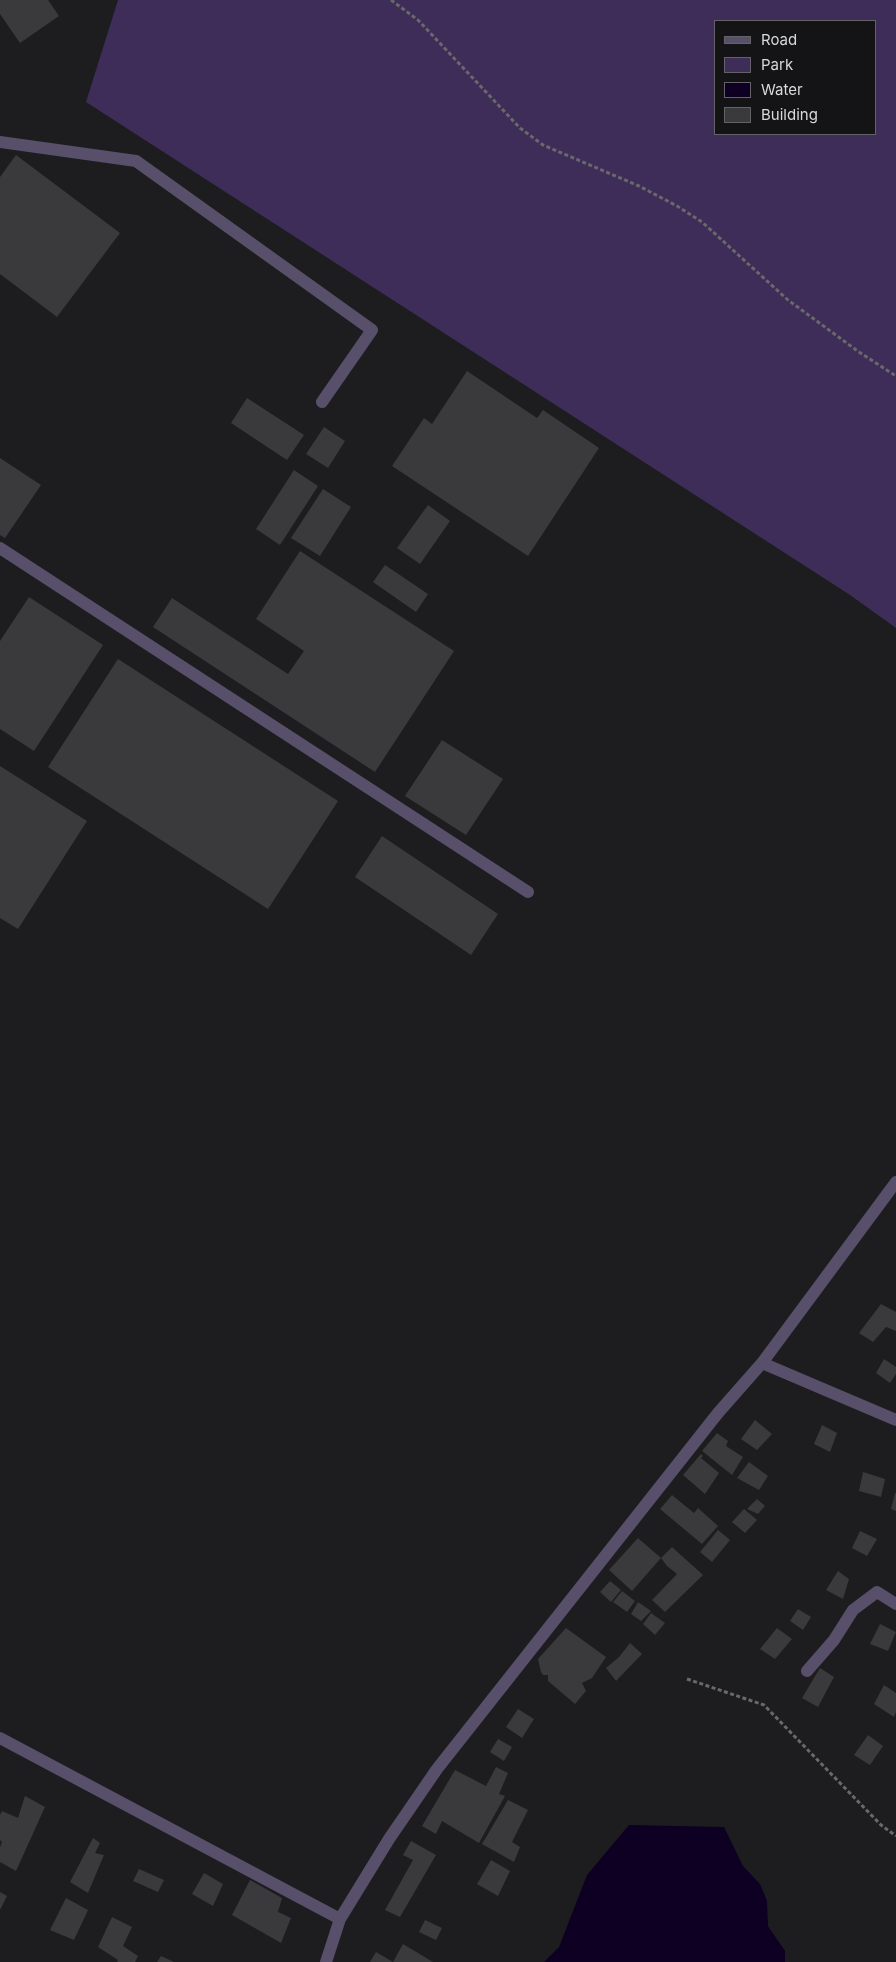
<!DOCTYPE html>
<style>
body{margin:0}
#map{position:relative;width:896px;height:1962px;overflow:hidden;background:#1d1d1f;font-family:Inter,sans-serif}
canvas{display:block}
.legend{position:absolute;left:714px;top:20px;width:162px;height:115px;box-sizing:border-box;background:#141416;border:1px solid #636365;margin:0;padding:6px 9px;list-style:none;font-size:15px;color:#d9d9db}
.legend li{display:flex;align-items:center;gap:10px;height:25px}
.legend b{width:25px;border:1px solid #636365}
</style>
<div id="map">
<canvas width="896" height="1962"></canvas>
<ul class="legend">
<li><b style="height:6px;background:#584f6b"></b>Road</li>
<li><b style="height:14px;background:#3d2d58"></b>Park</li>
<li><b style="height:14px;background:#0d0022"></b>Water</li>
<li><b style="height:14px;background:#3a393c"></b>Building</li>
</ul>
</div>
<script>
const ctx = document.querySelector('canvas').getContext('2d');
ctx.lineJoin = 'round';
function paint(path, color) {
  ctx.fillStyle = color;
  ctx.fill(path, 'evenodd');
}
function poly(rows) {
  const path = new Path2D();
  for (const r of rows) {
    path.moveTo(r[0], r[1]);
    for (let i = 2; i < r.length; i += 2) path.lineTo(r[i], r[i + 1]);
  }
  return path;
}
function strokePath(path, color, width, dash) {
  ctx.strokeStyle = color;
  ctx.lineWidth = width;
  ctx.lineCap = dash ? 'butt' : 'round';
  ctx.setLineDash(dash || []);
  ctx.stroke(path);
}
const green = poly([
 [118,0,896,0,896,628,850,595,86,102],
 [875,21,875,134,715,134,715,21]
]);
const water = poly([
 [629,1825,724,1827,743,1866,760,1884,767,1901,768,1926,785,1951,785,1962,544,1962,559,1947,587,1875]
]);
const building = poly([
 [0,0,48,0,59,16,20,43,0,14],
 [16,155,120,233,57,317,0,274,0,177],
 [467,371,537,418,543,410,599,448,528,556,392,466,424,418,432,424],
 [247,398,304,435,287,460,231,423],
 [324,427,345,441,328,468,306,454],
 [0,458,41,485,5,538,0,535],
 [294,470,318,486,280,545,256,529],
 [323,489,351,507,320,556,291,538],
 [428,505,450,521,420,564,397,548],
 [300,551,454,651,375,772,153,627,172,598,288,674,304,651,256,619],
 [385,565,428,594,416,612,373,582],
 [29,597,103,645,34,751,0,729,0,641],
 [118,659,338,801,268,909,48,767],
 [442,740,503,779,466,835,405,796],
 [0,766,87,821,18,929,0,918],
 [382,836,498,914,471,955,355,877],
 [881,1304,896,1312,896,1331,886,1327,873,1342,859,1333],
 [884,1359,896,1367,896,1374,890,1383,876,1373],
 [755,1420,772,1434,757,1450,741,1439],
 [822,1425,837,1433,830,1452,814,1444],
 [717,1433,728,1441,726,1446,743,1457,732,1475,702,1451],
 [701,1454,703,1456,701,1458,719,1473,705,1494,683,1475],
 [749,1462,768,1476,759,1490,737,1478],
 [863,1472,885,1479,881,1497,859,1491],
 [895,1493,896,1493,896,1511,891,1509],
 [672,1495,694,1513,698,1508,718,1526,702,1544,660,1509],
 [757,1499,765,1506,758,1514,747,1509],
 [744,1509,757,1520,745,1533,732,1522],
 [718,1530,730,1540,712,1562,700,1552],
 [860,1531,877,1539,867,1556,852,1548],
 [638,1538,661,1558,632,1591,609,1570],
 [672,1547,703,1575,665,1612,652,1600,677,1574,667,1566,661,1558],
 [838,1571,849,1579,843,1599,826,1590],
 [610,1581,621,1590,611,1602,600,1592],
 [622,1591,635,1601,627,1612,613,1602],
 [638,1602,651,1611,641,1621,631,1614],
 [798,1609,811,1617,803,1630,790,1621],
 [651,1613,665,1623,655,1635,643,1624],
 [880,1624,896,1632,888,1651,870,1644],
 [566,1628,606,1657,592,1678,582,1683,586,1691,575,1704,548,1681,548,1675,543,1675,541,1672,538,1659],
 [777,1628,792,1639,775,1659,760,1649],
 [630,1643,642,1654,616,1681,606,1668,619,1657],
 [820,1668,834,1677,818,1707,802,1698],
 [884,1685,896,1693,896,1712,894,1717,874,1704],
 [518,1709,534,1719,522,1738,506,1727],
 [868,1735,883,1746,870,1765,854,1755],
 [498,1739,512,1747,504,1761,490,1752],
 [496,1767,508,1773,499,1794,505,1796,479,1843,442,1821,436,1834,422,1826,455,1770,486,1786],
 [25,1796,45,1807,16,1871,0,1862,0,1847,2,1842,0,1840,0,1815,2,1811,18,1818],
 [508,1800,528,1810,512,1842,520,1847,514,1862,482,1844],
 [93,1838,100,1843,95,1853,104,1855,88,1893,70,1882],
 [411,1841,436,1855,400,1917,385,1910,413,1860,403,1855],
 [491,1860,510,1871,498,1896,477,1884],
 [139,1869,164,1880,158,1892,133,1881],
 [204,1873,223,1884,213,1906,192,1894],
 [250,1880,282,1898,278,1912,291,1918,281,1943,232,1915],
 [0,1892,7,1896,0,1910],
 [66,1898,88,1910,74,1940,50,1930],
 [112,1917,132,1927,123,1946,138,1956,135,1962,117,1962,118,1960,98,1947],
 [425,1920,442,1928,436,1940,419,1932],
 [403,1944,433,1962,370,1962,376,1952,393,1962],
 [161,1956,174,1962,157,1962]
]);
const path = poly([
 [391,0,418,20,520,128,543,145,639,186,677,206,702,222,788,300,859,352,896,376],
 [687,1679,764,1705,881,1825,896,1836]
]);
const minor = poly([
 [0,142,136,161,372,330,322,402],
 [0,548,528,892],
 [762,1363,896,1420],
 [807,1671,834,1640,853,1610,877,1592,896,1604],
 [0,1738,340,1919],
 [326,1962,340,1919,389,1839,437,1769,718,1413,762,1363,896,1182]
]);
paint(green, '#3d2d58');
paint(water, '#0d0022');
paint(building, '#3a393c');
strokePath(path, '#69696b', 3, [4, 2.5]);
strokePath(minor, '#584f6b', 12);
</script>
